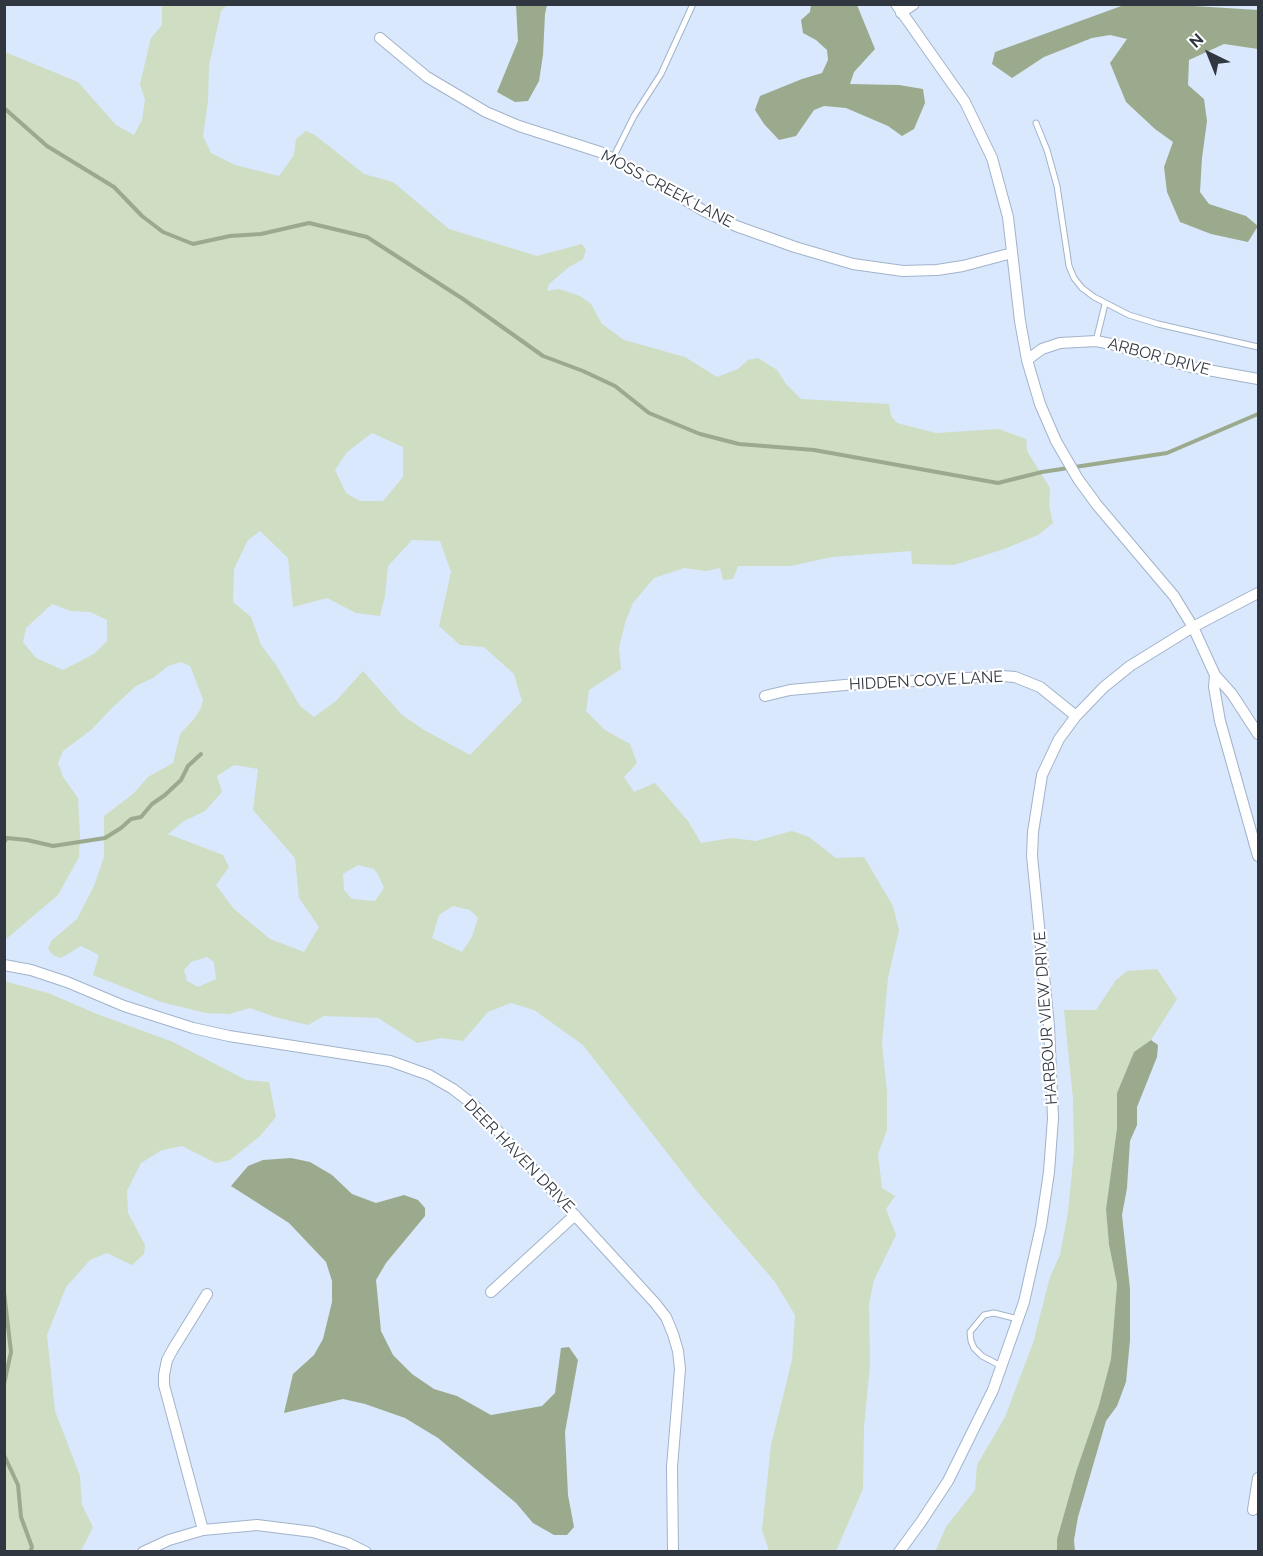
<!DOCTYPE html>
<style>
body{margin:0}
#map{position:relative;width:1263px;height:1556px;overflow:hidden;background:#d9e8fc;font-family:Raleway,sans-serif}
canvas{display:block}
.frame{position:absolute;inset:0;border:6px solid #303741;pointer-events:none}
.north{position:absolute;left:1179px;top:24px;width:60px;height:60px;-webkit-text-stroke:4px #fff;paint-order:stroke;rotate:317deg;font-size:16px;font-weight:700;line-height:24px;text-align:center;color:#303741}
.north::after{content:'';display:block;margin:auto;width:21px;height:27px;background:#303741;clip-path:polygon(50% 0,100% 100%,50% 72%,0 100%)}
</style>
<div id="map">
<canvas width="1263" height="1556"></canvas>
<div class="frame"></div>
<div class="north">N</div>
</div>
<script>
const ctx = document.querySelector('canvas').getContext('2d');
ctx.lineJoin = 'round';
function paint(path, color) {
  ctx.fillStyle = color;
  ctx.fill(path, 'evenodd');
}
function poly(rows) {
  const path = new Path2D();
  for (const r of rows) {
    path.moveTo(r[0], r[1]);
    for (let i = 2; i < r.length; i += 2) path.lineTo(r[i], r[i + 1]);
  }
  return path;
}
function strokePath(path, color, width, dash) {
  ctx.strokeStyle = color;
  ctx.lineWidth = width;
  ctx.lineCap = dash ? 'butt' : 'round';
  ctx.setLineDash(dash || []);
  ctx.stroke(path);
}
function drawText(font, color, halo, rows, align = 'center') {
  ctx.font = font + ' Raleway,sans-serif';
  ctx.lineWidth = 4.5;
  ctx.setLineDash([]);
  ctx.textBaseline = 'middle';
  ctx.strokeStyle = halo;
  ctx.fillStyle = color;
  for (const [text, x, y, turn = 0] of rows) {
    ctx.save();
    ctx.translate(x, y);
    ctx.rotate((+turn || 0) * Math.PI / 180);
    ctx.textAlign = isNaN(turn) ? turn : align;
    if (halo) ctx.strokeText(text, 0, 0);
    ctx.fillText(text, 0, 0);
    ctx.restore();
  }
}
const green = poly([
 [162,5,227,5,221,11,209,66,208,101,203,136,211,153,235,165,279,176,294,155,296,139,306,131,315,135,364,174,393,182,449,229,537,256,582,244,586,250,583,259,569,267,549,284,547,291,559,289,580,296,591,304,602,324,624,340,685,357,717,377,738,369,748,360,758,358,777,370,786,384,801,399,889,404,891,416,897,423,936,433,999,429,1026,439,1027,451,1050,488,1049,505,1053,523,1038,535,1004,549,954,565,912,564,911,551,832,557,790,566,738,566,733,579,723,580,720,568,706,571,684,568,654,578,633,603,625,623,619,648,621,669,589,690,586,711,605,730,630,744,637,763,624,777,634,792,655,783,688,821,701,843,732,838,756,841,792,831,809,837,836,858,864,857,893,906,899,930,888,978,882,1044,887,1092,887,1130,878,1154,882,1188,895,1196,886,1209,896,1235,874,1280,869,1304,870,1365,864,1427,863,1489,836,1551,769,1551,762,1530,771,1445,792,1360,795,1315,775,1282,696,1190,583,1045,534,1010,511,1003,488,1012,463,1041,442,1038,417,1043,378,1018,324,1016,308,1025,275,1017,250,1008,229,1014,206,1013,161,1002,93,975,99,955,81,946,61,958,53,955,48,949,51,941,77,919,94,886,104,857,104,816,133,794,148,777,173,763,180,734,194,719,201,708,203,699,190,666,181,662,168,666,153,678,136,686,112,708,91,730,63,751,58,763,63,777,78,798,80,835,79,857,58,895,5,940,5,52,78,82,116,125,134,135,142,120,145,100,140,84,151,38,162,25],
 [372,433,403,447,403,477,383,501,360,501,346,493,335,470,347,452],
 [260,531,288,558,293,607,327,598,356,613,380,616,385,596,388,566,412,540,440,541,451,572,439,626,460,645,484,647,514,674,522,701,470,755,424,730,402,715,363,671,336,701,314,717,300,706,276,665,261,645,251,617,233,602,234,569,248,540],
 [52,604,71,611,90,612,107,620,107,641,94,654,63,670,36,658,23,642,26,628],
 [234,765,258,769,253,810,295,858,299,898,319,927,304,952,270,939,234,909,216,885,229,867,223,855,168,834,184,821,205,811,222,792,217,776],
 [358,865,374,869,379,876,384,888,375,901,352,899,344,890,343,874],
 [453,906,470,910,478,918,472,937,462,952,432,938,439,915],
 [207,957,214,962,216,979,198,987,187,981,184,970,191,962],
 [1157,969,1177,999,1151,1040,1134,1052,1117,1093,1117,1128,1106,1209,1109,1245,1117,1284,1111,1359,1099,1405,1076,1472,1057,1539,1057,1551,935,1552,946,1527,975,1490,977,1465,1005,1417,1033,1343,1050,1277,1060,1255,1068,1212,1074,1152,1073,1099,1064,1010,1096,1010,1116,980,1127,971],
 [4,981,48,993,97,1014,173,1042,246,1080,269,1082,276,1117,260,1136,230,1160,216,1163,182,1146,162,1150,141,1163,127,1191,128,1213,145,1245,144,1254,132,1265,107,1253,90,1260,66,1287,47,1335,55,1411,80,1476,82,1505,93,1527,81,1551,5,1551]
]);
const water = poly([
 [811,4,857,5,875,49,854,72,850,84,899,85,923,89,925,103,914,129,902,136,888,126,846,108,824,106,814,110,796,136,779,140,764,124,755,110,760,96,802,79,822,73,828,60,827,50,816,40,803,33,801,20,810,12],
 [516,5,547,5,545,14,543,55,539,81,528,101,515,102,497,92,518,41],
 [1124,5,1178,5,1258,10,1258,49,1224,44,1189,60,1188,85,1204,99,1207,121,1202,158,1200,192,1209,204,1246,216,1258,226,1248,242,1211,234,1180,222,1167,192,1164,167,1173,142,1155,129,1126,102,1110,63,1127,39,1110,35,1092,38,1044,57,1012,78,992,64,995,52],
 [1151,1040,1158,1045,1157,1057,1137,1107,1137,1125,1130,1141,1127,1188,1122,1215,1130,1289,1130,1340,1126,1382,1117,1406,1106,1421,1078,1517,1074,1540,1075,1551,1057,1551,1057,1539,1076,1472,1099,1405,1111,1359,1117,1284,1109,1245,1106,1209,1117,1128,1117,1093,1134,1052],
 [291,1158,310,1162,332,1175,352,1194,376,1203,404,1195,418,1200,425,1208,425,1216,386,1263,376,1280,381,1331,393,1355,412,1374,434,1389,457,1396,491,1415,542,1406,555,1393,561,1348,569,1347,578,1360,565,1432,568,1495,574,1527,567,1535,554,1535,533,1523,516,1503,438,1438,405,1418,365,1404,343,1399,284,1413,293,1374,314,1355,323,1339,332,1302,332,1281,326,1262,289,1223,231,1186,248,1166,263,1160]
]);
const stream = poly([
 [4,108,47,146,114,187,142,216,163,232,193,244,230,236,261,234,309,223,367,237,463,299,543,356,583,371,615,386,649,413,700,434,739,444,814,450,998,483,1042,472,1167,453,1258,414],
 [4,842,7,838,27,840,53,846,105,838,121,828,131,819,141,817,152,804,165,795,181,780,188,766,201,754],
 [4,1292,11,1352,4,1384],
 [4,1455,18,1485,21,1517,32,1547,30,1552]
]);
const service = poly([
 [1036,123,1047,150,1057,186,1069,266,1074,278,1082,288,1094,297,1129,315,1158,324,1258,347],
 [613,158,634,116,661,74,693,4],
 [1096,341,1105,304],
 [1001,1366,982,1356,974,1348,971,1341,970,1332,984,1315,994,1313,1018,1319]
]);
const minor = poly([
 [896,4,965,102,992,158,1008,217,1020,321,1027,360,1040,404,1056,441,1078,479,1097,505,1174,596,1193,627,1215,675,1214,687,1220,721,1258,856],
 [901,13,914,4],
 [380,38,427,77,486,112,519,126,600,152,633,169,704,211,736,226,795,247,853,264,903,271,937,270,963,266,1012,253],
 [1027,360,1042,349,1060,343,1096,341,1111,344,1191,367,1258,379],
 [1215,675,1232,694,1258,734],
 [765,696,790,690,845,685,1002,676,1015,677,1040,687,1076,716],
 [4,965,31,970,67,982,124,1006,193,1028,229,1036,390,1061,429,1075,453,1089,475,1106,655,1303,666,1317,673,1334,678,1351,680,1369,672,1467,673,1552],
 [491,1292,575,1215],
 [1253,1510,1258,1478],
 [203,1530,164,1385,164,1375,167,1360,173,1349,207,1294],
 [143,1552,169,1540,203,1530,257,1525,313,1532,348,1543,366,1552],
 [899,1552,921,1522,948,1481,993,1390,1024,1302,1041,1226,1049,1172,1053,1118,1049,1026,1032,856,1033,832,1042,775,1059,739,1076,716,1104,687,1130,666,1193,627,1258,593]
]);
const streetNames = [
 ["MOSS CREEK LANE",667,189,28],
 ["ARBOR DRIVE",1159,357,15],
 ["HIDDEN COVE LANE",926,681,-3],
 ["HARBOUR VIEW DRIVE",1046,1018,-94],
 ["DEER HAVEN DRIVE",519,1156,46]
];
paint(green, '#cfddc2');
paint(water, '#9baa8d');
strokePath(stream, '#9baa8d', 4);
strokePath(service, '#a1b3cb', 7);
strokePath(minor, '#a1b3cb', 12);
strokePath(service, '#fff', 5);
strokePath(minor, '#fff', 10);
drawText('16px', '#303741', '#fff', streetNames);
</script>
